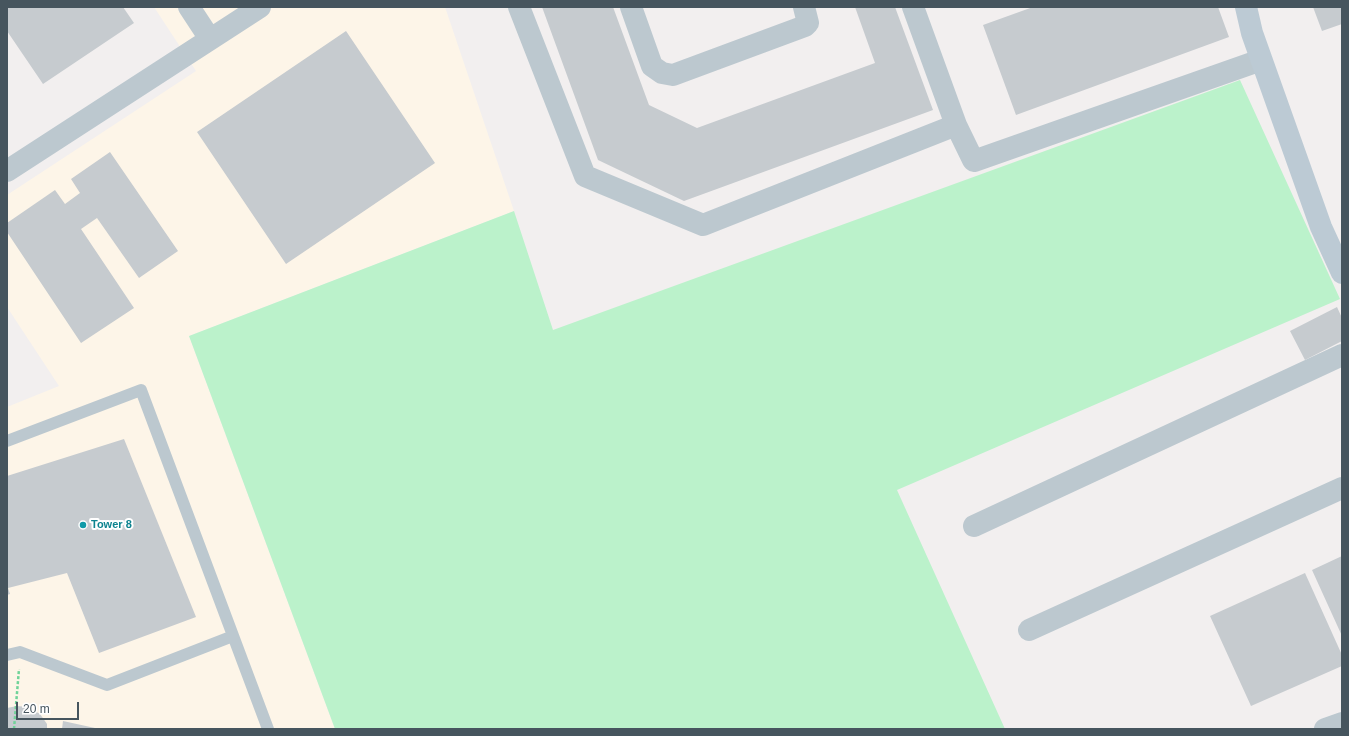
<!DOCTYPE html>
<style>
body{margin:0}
#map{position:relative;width:1349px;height:736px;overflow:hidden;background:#f2efef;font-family:Helvetica,sans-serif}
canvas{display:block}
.frame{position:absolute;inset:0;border:8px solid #46555e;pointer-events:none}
.scale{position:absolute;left:16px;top:702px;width:63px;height:18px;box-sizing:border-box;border:2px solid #46555e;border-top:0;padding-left:5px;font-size:12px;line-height:14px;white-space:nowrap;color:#46555e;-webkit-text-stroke:3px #fff;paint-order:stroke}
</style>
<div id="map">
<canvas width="1349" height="736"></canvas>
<div class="frame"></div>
<div class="scale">20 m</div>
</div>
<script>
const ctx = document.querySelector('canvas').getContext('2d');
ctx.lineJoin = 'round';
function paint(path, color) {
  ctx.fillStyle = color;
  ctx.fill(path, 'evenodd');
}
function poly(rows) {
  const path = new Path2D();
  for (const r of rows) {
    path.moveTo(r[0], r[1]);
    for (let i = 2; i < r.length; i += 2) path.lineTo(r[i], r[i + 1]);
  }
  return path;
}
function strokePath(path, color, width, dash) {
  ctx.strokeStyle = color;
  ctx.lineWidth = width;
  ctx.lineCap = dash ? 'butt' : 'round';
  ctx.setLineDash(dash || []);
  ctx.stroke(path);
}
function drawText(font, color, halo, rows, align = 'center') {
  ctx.font = font + ' Helvetica,sans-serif';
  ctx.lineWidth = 4;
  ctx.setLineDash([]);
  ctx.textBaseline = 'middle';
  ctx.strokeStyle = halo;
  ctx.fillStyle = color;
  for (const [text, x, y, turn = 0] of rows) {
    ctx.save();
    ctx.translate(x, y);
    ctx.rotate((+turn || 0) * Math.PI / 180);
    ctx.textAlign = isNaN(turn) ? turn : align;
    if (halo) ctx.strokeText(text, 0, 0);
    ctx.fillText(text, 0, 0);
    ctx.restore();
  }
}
const commercial = poly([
 [154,7,445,7,514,211,189,336,335,729,7,729,7,407,59,386,7,307,7,195,196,71]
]);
const green = poly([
 [1240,80,1340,299,897,490,1005,729,335,729,189,336,514,211,553,330]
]);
const building = poly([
 [7,7,123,7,134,23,43,84,7,31],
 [542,7,613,7,649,105,697,128,875,63,855,7,895,7,933,110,684,201,598,160],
 [1033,7,1218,7,1229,37,1016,115,983,25],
 [1313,7,1342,7,1342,24,1322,31],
 [346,31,435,163,286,264,197,132],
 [110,152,178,251,139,278,97,218,81,229,134,308,81,343,7,232,7,223,55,190,65,204,80,193,71,179],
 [1337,307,1342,318,1342,341,1305,360,1290,331],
 [124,439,196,617,99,653,67,573,8,588,10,594,7,595,7,476],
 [1342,556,1342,636,1312,570],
 [1305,573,1342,655,1342,666,1251,706,1210,616],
 [17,706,28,707,40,714,47,724,47,729,7,729,7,708],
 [63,721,95,728,95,729,62,729]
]);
const path = poly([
 [14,729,19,669]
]);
const lane = poly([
 [7,441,141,390,268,729],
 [7,655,20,652,107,685,233,636]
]);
const street = poly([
 [189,7,210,39],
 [519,7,585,176,703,225,956,125,973,160,974,161,1261,60],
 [631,7,652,66,662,73,673,75,805,26,808,23,804,7],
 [913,7,956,125],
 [7,171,260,7],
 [974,526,1342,355],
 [1029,630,1342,488],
 [1325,729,1342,723]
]);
const secondary = poly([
 [1246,7,1252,33,1321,227,1342,273]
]);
const markers = [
 [83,525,4,"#0f9aa8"]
];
const cultureNames = [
 ["Tower 8",91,525]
];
paint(commercial, '#fdf5e8');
paint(green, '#bbf2cb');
paint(building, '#c6cbcf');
strokePath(path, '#70d399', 2.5, [3, 2]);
strokePath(lane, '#bcc8cf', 12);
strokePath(street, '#bcc8cf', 22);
strokePath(secondary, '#bccad4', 22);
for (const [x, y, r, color] of markers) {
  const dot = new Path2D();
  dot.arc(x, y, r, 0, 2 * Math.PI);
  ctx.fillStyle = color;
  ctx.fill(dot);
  strokePath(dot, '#fff', 1.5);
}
drawText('bold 11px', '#0d838f', '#fff', cultureNames, 'left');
</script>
